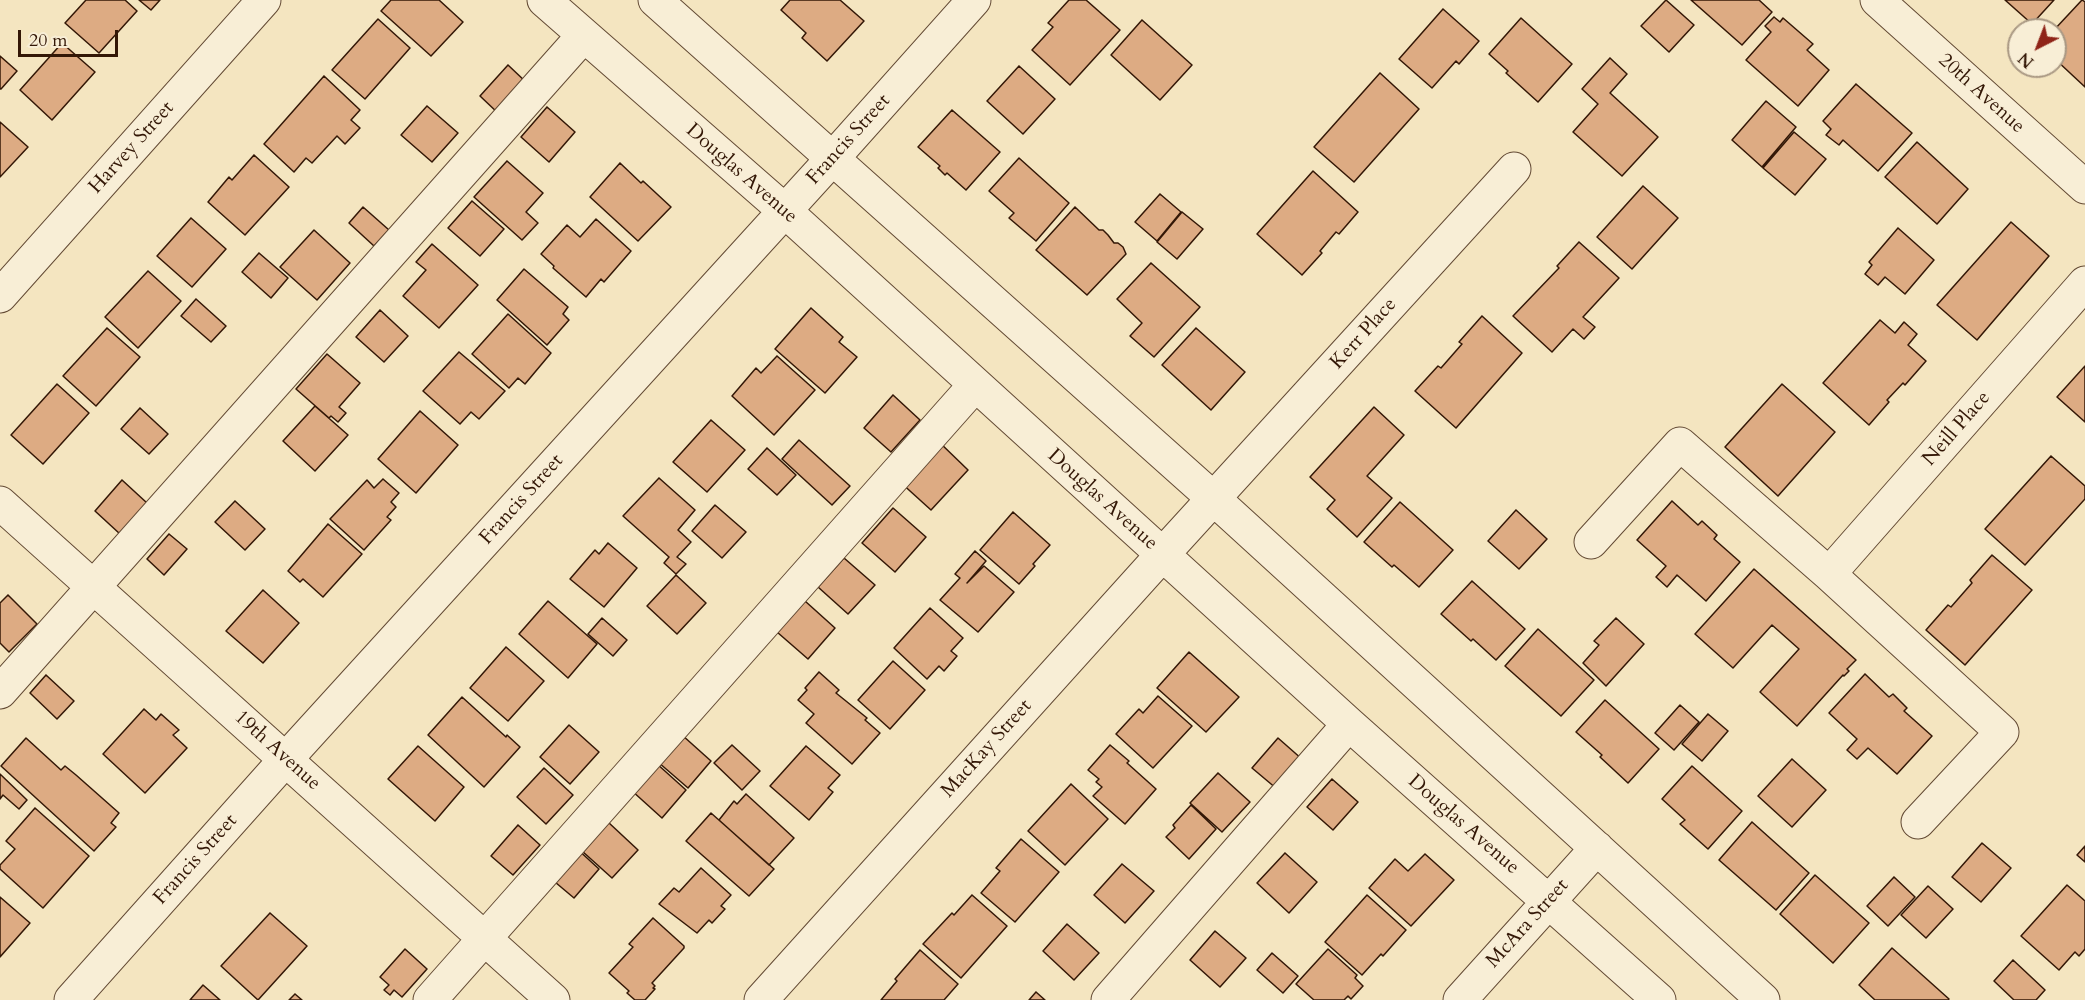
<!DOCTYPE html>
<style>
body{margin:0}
#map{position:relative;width:2085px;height:1000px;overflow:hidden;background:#f4e5c0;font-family:Cardo,serif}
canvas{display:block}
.north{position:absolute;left:2007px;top:18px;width:60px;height:60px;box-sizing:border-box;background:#f8eed6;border:2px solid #a99883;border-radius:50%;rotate:222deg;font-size:16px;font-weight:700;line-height:24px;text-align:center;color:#331706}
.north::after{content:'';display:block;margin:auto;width:21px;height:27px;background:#8f2418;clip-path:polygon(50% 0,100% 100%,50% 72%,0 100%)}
.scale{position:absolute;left:18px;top:30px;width:100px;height:27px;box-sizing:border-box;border:3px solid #331706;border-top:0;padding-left:8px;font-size:18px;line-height:21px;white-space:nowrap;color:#331706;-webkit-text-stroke:4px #f8eed6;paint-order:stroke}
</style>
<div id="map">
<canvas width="2085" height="1000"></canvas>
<div class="north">N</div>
<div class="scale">20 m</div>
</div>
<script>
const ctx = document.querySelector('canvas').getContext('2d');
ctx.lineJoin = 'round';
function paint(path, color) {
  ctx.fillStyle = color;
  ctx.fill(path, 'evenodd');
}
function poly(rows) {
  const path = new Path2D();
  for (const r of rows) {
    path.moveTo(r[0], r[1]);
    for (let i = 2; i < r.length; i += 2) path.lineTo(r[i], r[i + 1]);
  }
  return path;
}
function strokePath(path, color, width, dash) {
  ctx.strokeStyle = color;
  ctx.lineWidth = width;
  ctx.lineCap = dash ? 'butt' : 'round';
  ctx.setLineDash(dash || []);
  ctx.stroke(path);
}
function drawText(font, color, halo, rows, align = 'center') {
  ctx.font = font + ' Cardo,serif';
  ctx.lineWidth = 4.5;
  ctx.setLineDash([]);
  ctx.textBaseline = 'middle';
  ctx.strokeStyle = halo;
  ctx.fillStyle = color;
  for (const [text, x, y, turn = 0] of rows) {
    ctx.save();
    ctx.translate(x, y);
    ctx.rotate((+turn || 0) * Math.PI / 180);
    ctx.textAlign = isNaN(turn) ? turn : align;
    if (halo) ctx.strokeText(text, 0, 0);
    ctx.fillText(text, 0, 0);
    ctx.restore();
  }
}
const building = poly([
 [86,0,125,0,137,11,99,53,65,23,86,0],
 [139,0,160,0,151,10,139,0],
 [391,0,439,0,463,22,431,56,381,11,391,0],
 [790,0,840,0,864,21,827,61,802,38,806,33,781,10,790,0],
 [1069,0,1086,0,1120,30,1070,85,1032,50,1053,27,1048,23,1069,0],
 [1666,0,1694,25,1669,52,1641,26,1666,0],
 [1691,0,1759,0,1772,12,1742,45,1691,0],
 [2005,0,2054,0,2032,24,2005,0],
 [2082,0,2085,2,2085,87,2055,59,2054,30,2082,0],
 [1443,9,1479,41,1459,64,1456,61,1432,88,1399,59,1443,9],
 [1774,17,1780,22,1783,18,1813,44,1807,50,1829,70,1798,106,1746,60,1771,32,1765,26,1774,17],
 [1521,18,1572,64,1538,102,1506,73,1508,71,1489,54,1521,18],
 [378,19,410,48,365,99,332,70,378,19],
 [1142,20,1192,65,1160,100,1111,55,1142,20],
 [62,43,95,72,52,120,20,90,62,43],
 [0,56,17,71,1,89,0,89,0,56],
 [1610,58,1627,74,1610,93,1658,137,1622,176,1573,132,1598,104,1582,89,1610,58],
 [508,65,527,83,499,114,480,96,508,65],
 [1019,66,1055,99,1023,134,987,101,1019,66],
 [1380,73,1419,109,1354,182,1314,147,1380,73],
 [324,76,360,110,351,120,360,128,345,144,337,136,312,163,306,158,294,172,264,144,324,76],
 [1856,84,1912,133,1878,171,1843,140,1839,145,1826,135,1831,129,1823,121,1856,84],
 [1766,101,1796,127,1762,167,1732,140,1766,101],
 [427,106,458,133,432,162,401,135,427,106],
 [547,107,575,132,549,162,521,137,547,107],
 [952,110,1000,152,966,190,947,173,945,175,938,168,940,166,918,147,952,110],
 [0,122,28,147,0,177,0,122],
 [1794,132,1826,159,1795,195,1763,168,1794,132],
 [1917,142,1968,189,1937,224,1885,177,1917,142],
 [254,155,289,187,245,235,208,202,229,177,232,180,254,155],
 [1019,158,1069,203,1036,241,1009,218,1014,213,989,191,1019,158],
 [507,161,543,193,526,212,538,223,522,240,474,197,507,161],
 [620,163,641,183,643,181,671,207,638,241,590,197,620,163],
 [1313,171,1358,212,1339,234,1336,232,1320,251,1322,253,1302,275,1257,234,1313,171],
 [1643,186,1678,218,1632,269,1597,237,1643,186],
 [1160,194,1181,212,1157,241,1135,222,1160,194],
 [472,201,504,229,480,256,448,228,472,201],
 [363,207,389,230,374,246,349,223,363,207],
 [1075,207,1099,230,1103,230,1108,235,1114,243,1118,243,1123,247,1126,254,1087,295,1036,250,1075,207],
 [1182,212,1203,229,1177,259,1157,242,1182,212],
 [191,218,226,249,192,287,157,256,191,218],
 [596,219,631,251,604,282,601,279,586,297,553,268,554,266,541,254,567,225,580,237,596,219],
 [2011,222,2049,256,1977,340,1937,305,2011,222],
 [1898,228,1934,260,1905,294,1885,277,1878,285,1865,274,1872,265,1869,262,1898,228],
 [314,230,350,263,317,300,280,267,314,230],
 [1579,242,1619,278,1583,317,1595,327,1584,339,1573,329,1552,352,1513,316,1559,268,1557,266,1579,242],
 [432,244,478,285,439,328,403,296,426,270,416,262,432,244],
 [259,253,288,278,271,298,242,272,259,253],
 [1151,263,1200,307,1154,357,1130,336,1142,323,1117,299,1151,263],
 [524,269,568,307,563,314,569,320,547,345,497,300,524,269],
 [148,271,181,301,138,348,105,317,148,271],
 [196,299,226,326,211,342,181,316,196,299],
 [811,308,843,337,839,342,857,357,825,393,775,349,811,308],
 [380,310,408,336,384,362,356,337,380,310],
 [508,314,551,353,525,384,518,378,509,388,472,354,508,314],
 [1482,316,1522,353,1456,428,1415,391,1438,366,1441,368,1462,344,1459,342,1482,316],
 [1880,320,1895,333,1904,322,1917,334,1908,345,1926,361,1905,385,1903,383,1887,400,1889,402,1869,425,1823,383,1880,320],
 [107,328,140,357,96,406,63,376,107,328],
 [1196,328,1245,372,1211,410,1162,365,1196,328],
 [459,352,505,391,479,419,471,412,460,424,423,391,459,352],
 [327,354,360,383,339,407,346,413,338,422,331,416,329,418,296,389,327,354],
 [777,356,815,390,774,435,732,396,756,368,761,373,777,356],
 [2085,366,2085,422,2057,397,2085,366],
 [57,384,89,413,43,464,11,435,57,384],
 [1782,384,1835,432,1778,496,1725,447,1782,384],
 [893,395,920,420,891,452,864,428,893,395],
 [315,406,348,435,315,471,283,441,315,406],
 [1374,407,1404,435,1367,476,1392,498,1357,537,1327,509,1335,500,1310,477,1374,407],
 [140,408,168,434,149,454,121,429,140,408],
 [420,411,458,445,416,493,378,459,420,411],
 [711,420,745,450,707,492,673,462,711,420],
 [799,440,850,486,832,505,782,459,799,440],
 [937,440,968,470,931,510,899,481,937,440],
 [767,448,796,475,777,495,748,469,767,448],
 [2051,456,2085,486,2085,499,2025,565,1985,529,2051,456],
 [659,478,695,510,678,530,691,542,677,557,686,564,676,574,664,563,669,557,623,516,659,478],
 [383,479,399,493,391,502,396,507,387,517,391,520,364,550,330,519,367,480,374,488,383,479],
 [122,480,147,503,120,534,95,511,122,480],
 [235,501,265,529,245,550,215,522,235,501],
 [1672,501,1698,525,1702,521,1717,535,1714,539,1740,562,1706,601,1677,575,1667,587,1656,577,1666,566,1637,540,1672,501],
 [1400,502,1453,550,1419,587,1394,565,1392,567,1364,542,1400,502],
 [715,505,746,532,722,558,692,531,715,505],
 [893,508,926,537,895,572,862,543,893,508],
 [1516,510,1547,539,1519,569,1488,541,1516,510],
 [1013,512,1050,545,1033,564,1035,566,1019,584,980,550,1013,512],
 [328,524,362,554,323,597,303,579,300,582,288,571,328,524],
 [169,534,187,549,164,575,147,559,169,534],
 [608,543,637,568,604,607,570,579,595,550,599,554,608,543],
 [975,551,986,561,967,583,984,566,1014,592,978,632,940,600,960,578,955,574,975,551],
 [1992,555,2032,590,1965,665,1926,630,1948,605,1951,607,1972,583,1970,580,1992,555],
 [844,558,875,585,848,614,818,587,844,558],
 [1754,569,1856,660,1847,669,1849,671,1844,676,1843,675,1797,726,1760,692,1799,649,1772,625,1733,668,1695,634,1754,569],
 [676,575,706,603,677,634,647,606,676,575],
 [1472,581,1525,629,1496,660,1473,639,1471,641,1441,614,1472,581],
 [263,590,299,623,263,663,226,631,263,590],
 [8,595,37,624,9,652,0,643,0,603,8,595],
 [548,601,597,644,568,678,519,634,548,601],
 [805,601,835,628,808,659,777,632,805,601],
 [930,608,963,638,951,651,957,656,944,671,939,666,927,679,894,648,930,608],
 [602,618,627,640,613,656,588,634,602,618],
 [1616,618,1644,644,1606,686,1583,663,1599,645,1594,641,1616,618],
 [1538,629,1594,680,1561,716,1505,666,1538,629],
 [506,647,544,681,508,721,470,688,506,647],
 [1189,652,1239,697,1206,732,1157,688,1189,652],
 [893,661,925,690,890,729,858,700,893,661],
 [819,672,839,690,836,693,867,718,865,720,880,733,852,764,806,723,814,714,798,700,807,690,805,688,819,672],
 [1865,674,1889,697,1893,694,1907,708,1904,711,1932,736,1897,774,1868,748,1857,759,1847,750,1857,739,1829,713,1865,674],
 [46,675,74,701,57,719,30,693,46,675],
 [1158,696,1192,726,1153,768,1116,734,1139,709,1143,713,1158,696],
 [462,697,506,737,507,735,520,747,484,787,428,735,462,697],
 [1605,700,1659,749,1628,783,1600,757,1602,755,1576,732,1605,700],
 [1680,705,1699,722,1674,750,1655,733,1680,705],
 [144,709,156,720,161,714,179,730,173,735,187,748,145,793,103,754,144,709],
 [1708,714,1728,731,1702,761,1682,744,1708,714],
 [569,725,599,752,570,784,540,757,569,725],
 [682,735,711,761,688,788,658,762,682,735],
 [26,738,61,770,65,766,76,775,119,813,111,823,116,827,94,851,1,766,26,738],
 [1278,738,1303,760,1277,789,1252,768,1278,738],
 [732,745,760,771,742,790,714,763,732,745],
 [1110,745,1129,761,1127,763,1156,789,1125,824,1093,796,1102,787,1096,782,1099,779,1088,770,1110,745],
 [418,746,464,787,435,821,388,779,418,746],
 [806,746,840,775,828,788,833,792,809,820,770,786,806,746],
 [1792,759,1826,790,1792,827,1758,796,1792,759],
 [656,763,686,790,662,818,631,790,656,763],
 [1692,766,1742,811,1708,849,1680,824,1685,820,1662,799,1692,766],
 [544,768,573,795,546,824,517,797,544,768],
 [1218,773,1250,802,1222,832,1190,803,1218,773],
 [0,774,27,800,19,809,3,795,0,799,0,774],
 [1332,779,1358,802,1333,830,1307,807,1332,779],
 [1071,784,1108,819,1065,865,1028,831,1071,784],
 [746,794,794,838,769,865,719,820,734,801,737,804,746,794],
 [1191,805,1216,829,1189,859,1166,837,1175,828,1173,825,1191,805],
 [35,808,89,856,43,908,0,869,0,865,15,849,6,841,35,808],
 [711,813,774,869,749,896,686,841,711,813],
 [608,822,638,850,612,878,582,851,608,822],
 [1752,822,1809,873,1776,910,1719,860,1752,822],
 [518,825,540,845,513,875,491,856,518,825],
 [1021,839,1059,872,1015,922,981,893,1000,871,996,868,1021,839],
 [1982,843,2011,868,1981,902,1952,877,1982,843],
 [2085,846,2085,862,2077,855,2085,846],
 [575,847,599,869,574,898,549,877,575,847],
 [1285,853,1317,882,1289,913,1257,883,1285,853],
 [1425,854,1454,880,1411,926,1369,888,1395,859,1408,871,1425,854],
 [1122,864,1154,891,1125,923,1094,895,1122,864],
 [701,868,731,895,721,906,725,909,712,923,709,920,697,933,659,904,674,888,679,892,701,868],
 [1815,875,1869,923,1833,963,1780,914,1815,875],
 [1894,877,1915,897,1888,926,1867,906,1894,877],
 [2067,885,2085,901,2085,949,2079,956,2075,952,2059,970,2021,936,2067,885],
 [1928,886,1953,909,1926,938,1901,915,1928,886],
 [972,895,1007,926,961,978,923,944,952,913,954,915,972,895],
 [1367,895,1406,930,1383,956,1381,954,1362,975,1325,942,1367,895],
 [0,897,30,923,0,957,0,897],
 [270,913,307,946,258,1000,221,966,270,913],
 [653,918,684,946,684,948,652,983,655,986,653,988,655,989,645,1000,635,1000,627,993,629,991,609,973,633,947,629,944,653,918],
 [1067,924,1099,953,1074,980,1043,951,1067,924],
 [1215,931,1246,958,1220,987,1190,960,1215,931],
 [1892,948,1949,999,1948,1000,1875,1000,1859,985,1892,948],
 [405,949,427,969,402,997,394,990,390,995,384,990,389,985,380,977,405,949],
 [1328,949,1357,975,1355,978,1363,986,1351,999,1348,996,1344,1000,1314,1000,1296,984,1328,949],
 [920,950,958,984,944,1000,881,1000,897,981,895,979,920,950],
 [1272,953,1298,976,1283,993,1257,970,1272,953],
 [2013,960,2045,990,2036,1000,2014,1000,1994,981,2013,960],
 [203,985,220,1000,190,1000,203,985],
 [1036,992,1045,1000,1029,1000,1036,992],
 [295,994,302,1000,289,1000,295,994]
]);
const minor = poly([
 [544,0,785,211,1349,724,1659,1000],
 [655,0,1214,499,1763,1000],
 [1877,0,2085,187],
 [0,296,264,0],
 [0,503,553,1000],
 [1591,542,1680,444,1829,574,2002,732,1918,822],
 [1829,574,2085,283],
 [0,692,584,35],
 [71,1000,286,759,832,159,974,0],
 [430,1000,975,385],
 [761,1000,1162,555,1514,169],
 [1108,1000,1349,724],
 [1460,1000,1597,848]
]);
const streetNames = [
 ["20th Avenue",1981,94,42],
 ["Francis Street",849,140,-48],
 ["Harvey Street",132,148,-48],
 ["Douglas Avenue",741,174,41],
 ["Kerr Place",1364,334,-48],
 ["Neill Place",1957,429,-49],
 ["Francis Street",522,500,-48],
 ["Douglas Avenue",1102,500,42],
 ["MacKay Street",987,749,-48],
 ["19th Avenue",277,751,42],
 ["Douglas Avenue",1463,825,41],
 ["Francis Street",196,860,-48],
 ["McAra Street",1528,924,-48]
];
paint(building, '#ddab83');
strokePath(building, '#331706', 1.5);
strokePath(minor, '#634a34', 35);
strokePath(minor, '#f8eed6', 33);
drawText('20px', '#331706', '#f8eed6', streetNames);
</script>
